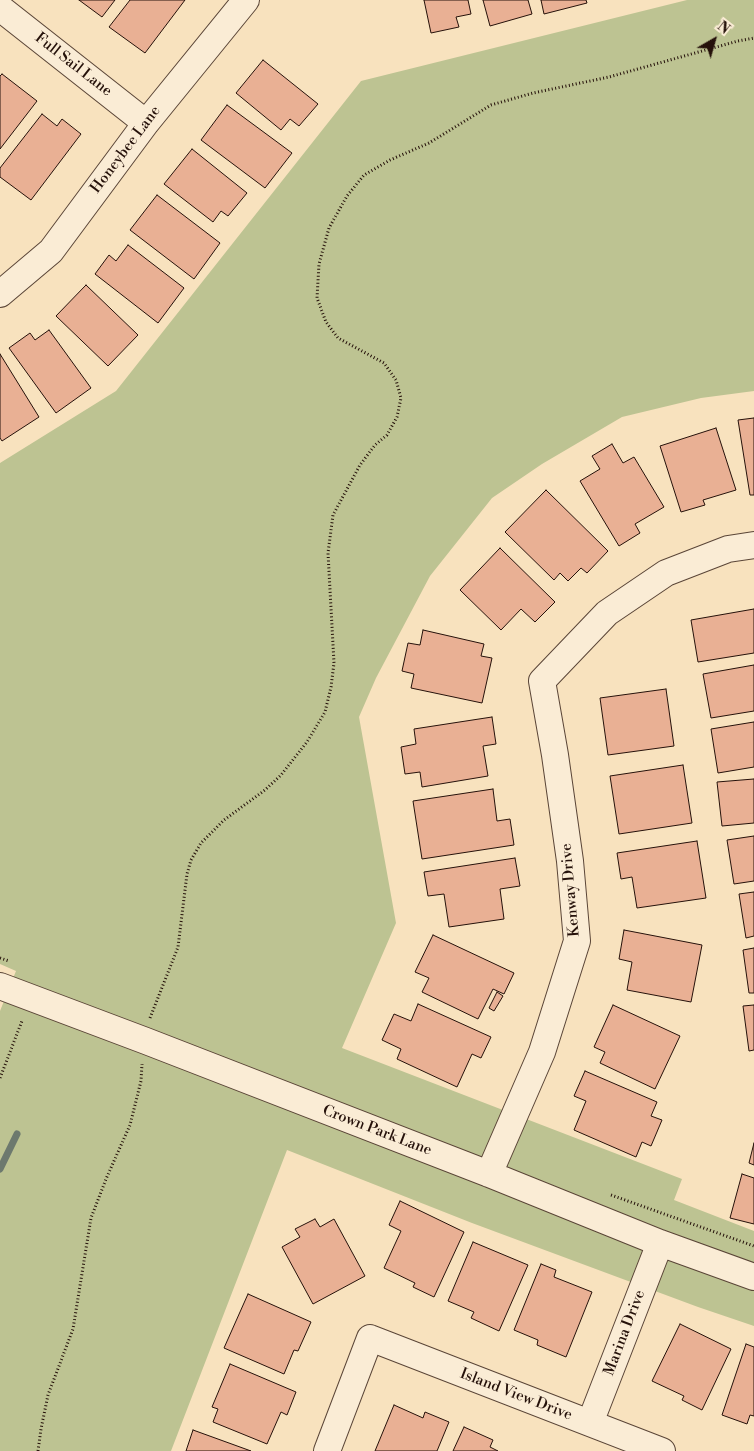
<!DOCTYPE html>
<style>
body{margin:0}
#map{position:relative;width:754px;height:1451px;overflow:hidden;background:#f8e2be;font-family:"Libre Bodoni",serif}
canvas{display:block}
.north{position:absolute;left:689px;top:15px;width:50px;height:50px;-webkit-text-stroke:4px #faecd5;paint-order:stroke;rotate:38deg;font-size:14px;font-weight:700;line-height:20px;text-align:center;color:#25110a}
.north::after{content:'';display:block;margin:auto;width:18px;height:22px;background:#25110a;clip-path:polygon(50% 0,100% 100%,50% 72%,0 100%)}
</style>
<div id="map">
<canvas width="754" height="1451"></canvas>
<div class="north">N</div>
</div>
<script>
const ctx = document.querySelector('canvas').getContext('2d');
ctx.lineJoin = 'round';
function paint(path, color) {
  ctx.fillStyle = color;
  ctx.fill(path, 'evenodd');
}
function poly(rows) {
  const path = new Path2D();
  for (const r of rows) {
    path.moveTo(r[0], r[1]);
    for (let i = 2; i < r.length; i += 2) path.lineTo(r[i], r[i + 1]);
  }
  return path;
}
function strokePath(path, color, width, dash) {
  ctx.strokeStyle = color;
  ctx.lineWidth = width;
  ctx.lineCap = dash ? 'butt' : 'round';
  ctx.setLineDash(dash || []);
  ctx.stroke(path);
}
function drawText(font, color, halo, rows, align = 'center') {
  ctx.font = font + ' "Libre Bodoni",serif';
  ctx.lineWidth = 4.5;
  ctx.setLineDash([]);
  ctx.textBaseline = 'middle';
  ctx.strokeStyle = halo;
  ctx.fillStyle = color;
  for (const [text, x, y, turn = 0] of rows) {
    ctx.save();
    ctx.translate(x, y);
    ctx.rotate((+turn || 0) * Math.PI / 180);
    ctx.textAlign = isNaN(turn) ? turn : align;
    if (halo) ctx.strokeText(text, 0, 0);
    ctx.fillText(text, 0, 0);
    ctx.restore();
  }
}
const green = poly([
 [687,0,754,0,754,391,701,398,622,417,542,464,492,498,430,576,376,678,359,717,396,923,342,1048,682,1179,674,1200,754,1231,754,1326,698,1307,472,1223,287,1150,171,1451,0,1451,0,1011,16,971,0,964,0,463,116,391,361,81]
]);
const stream = poly([
 [0,1169,17,1134]
]);
const building = poly([
 [79,0,115,0,102,17,79,0],
 [130,0,185,0,145,53,109,27,130,0],
 [424,0,468,0,471,14,456,17,459,27,431,33,424,0],
 [483,0,528,0,532,14,490,26,483,0],
 [541,0,586,0,587,3,544,14,541,0],
 [263,60,318,104,299,126,290,119,281,130,236,93,263,60],
 [2,74,37,101,0,149,0,76,2,74],
 [227,105,292,153,265,188,201,140,227,105],
 [42,114,57,126,62,119,81,134,31,200,0,177,0,168,42,114],
 [192,149,247,193,228,216,221,211,213,222,164,184,192,149],
 [157,195,220,243,194,279,130,230,157,195],
 [128,245,184,288,158,323,95,274,109,255,116,261,128,245],
 [86,285,138,335,108,366,56,316,86,285],
 [49,330,91,388,56,413,9,348,30,333,35,340,49,330],
 [0,354,39,417,2,441,0,438,0,354],
 [754,418,754,495,750,495,738,420,754,418],
 [716,428,736,490,703,500,705,505,681,512,660,446,716,428],
 [612,444,623,463,634,457,664,507,635,524,640,533,619,546,580,481,600,469,592,456,612,444],
 [546,490,608,551,587,573,581,568,568,581,560,573,554,580,505,532,546,490],
 [500,548,555,602,535,622,521,609,501,630,460,590,500,548],
 [754,609,754,653,698,662,691,620,754,609],
 [423,630,484,644,481,656,492,658,482,703,411,688,414,674,402,671,408,643,420,645,423,630],
 [754,665,754,711,711,718,703,674,754,665],
 [666,689,674,746,608,755,600,698,666,689],
 [492,717,496,744,483,746,488,776,422,787,420,772,405,774,401,747,416,744,414,729,492,717],
 [754,722,754,767,718,773,711,729,754,722],
 [683,765,692,823,619,834,610,776,683,765],
 [754,779,754,823,722,826,717,782,754,779],
 [493,789,497,821,510,819,514,845,422,859,413,801,493,789],
 [754,836,754,881,734,884,727,840,754,836],
 [697,841,706,898,637,908,632,877,621,879,617,853,697,841],
 [515,858,520,886,500,889,504,919,449,927,444,894,428,896,424,872,515,858],
 [754,892,754,936,746,938,739,894,754,892],
 [624,930,702,945,691,1002,627,990,632,962,619,959,624,930],
 [433,935,514,973,504,994,493,989,478,1019,422,992,429,978,415,972,433,935],
 [754,948,754,993,749,993,743,950,754,948],
 [497,992,503,996,494,1011,489,1008,497,992],
 [418,1004,491,1037,481,1058,472,1054,457,1087,397,1059,401,1049,382,1040,394,1014,411,1021,418,1004],
 [613,1005,680,1036,655,1089,600,1063,605,1052,594,1047,613,1005],
 [754,1005,754,1050,749,1051,743,1006,754,1005],
 [585,1071,657,1102,651,1116,662,1120,651,1146,642,1142,636,1157,574,1130,586,1101,574,1096,585,1071],
 [754,1143,754,1165,749,1163,754,1143],
 [742,1174,754,1178,754,1224,730,1218,742,1174],
 [400,1201,464,1232,434,1297,413,1287,415,1283,384,1268,401,1231,389,1225,400,1201],
 [315,1219,320,1227,334,1219,365,1276,313,1304,282,1247,300,1237,295,1229,315,1219],
 [473,1242,528,1265,499,1331,471,1318,474,1312,448,1301,473,1242],
 [541,1264,556,1270,554,1277,592,1292,566,1357,537,1345,538,1340,514,1330,541,1264],
 [248,1294,311,1322,298,1351,294,1350,284,1374,224,1348,248,1294],
 [680,1324,731,1349,702,1410,682,1400,684,1396,652,1381,680,1324],
 [746,1344,754,1347,754,1416,750,1415,747,1424,722,1415,746,1344],
 [230,1364,296,1392,287,1415,281,1412,267,1444,213,1422,218,1409,212,1407,230,1364],
 [394,1405,423,1418,425,1412,449,1422,437,1451,375,1451,394,1405],
 [464,1427,493,1440,490,1447,498,1451,453,1451,464,1427],
 [193,1430,251,1451,186,1451,193,1430]
]);
const path = poly([
 [0,958,9,961],
 [150,1018,178,947,187,874,191,860,201,843,224,820,265,790,281,775,307,742,325,712,331,687,334,663,328,553,333,515,360,465,375,445,387,435,397,417,401,398,396,380,384,363,338,338,326,322,317,298,319,264,329,228,347,196,364,175,390,160,429,143,491,105,533,93,609,77,738,41,754,38],
 [0,1078,22,1021],
 [611,1195,754,1246],
 [38,1451,41,1429,48,1395,73,1329,91,1218,106,1179,130,1125,141,1081,142,1064]
]);
const minor = poly([
 [0,8,146,123],
 [0,294,51,251,146,123,246,0],
 [0,986,146,1041,489,1174,660,1243,754,1277],
 [489,1174,542,1052,577,941,570,861,555,755,542,681,607,613,666,573,728,549,754,545],
 [590,1423,660,1243],
 [327,1451,370,1338,662,1451]
]);
const streetNames = [
 ["Full Sail Lane",73,65,38],
 ["Honeybee Lane",126,150,-53],
 ["Kenway Drive",571,890,-95],
 ["Crown Park Lane",377,1131,21],
 ["Marina Drive",625,1333,-69],
 ["Island View Drive",516,1395,21]
];
paint(green, '#bdc392');
strokePath(stream, '#6d796e', 7);
paint(building, '#e9b094');
strokePath(building, '#25110a', 1);
strokePath(minor, '#5a4537', 28);
strokePath(path, '#25110a', 3, [1, 2.5]);
strokePath(minor, '#faecd5', 26);
drawText('15px', '#25110a', '#faecd5', streetNames);
</script>
